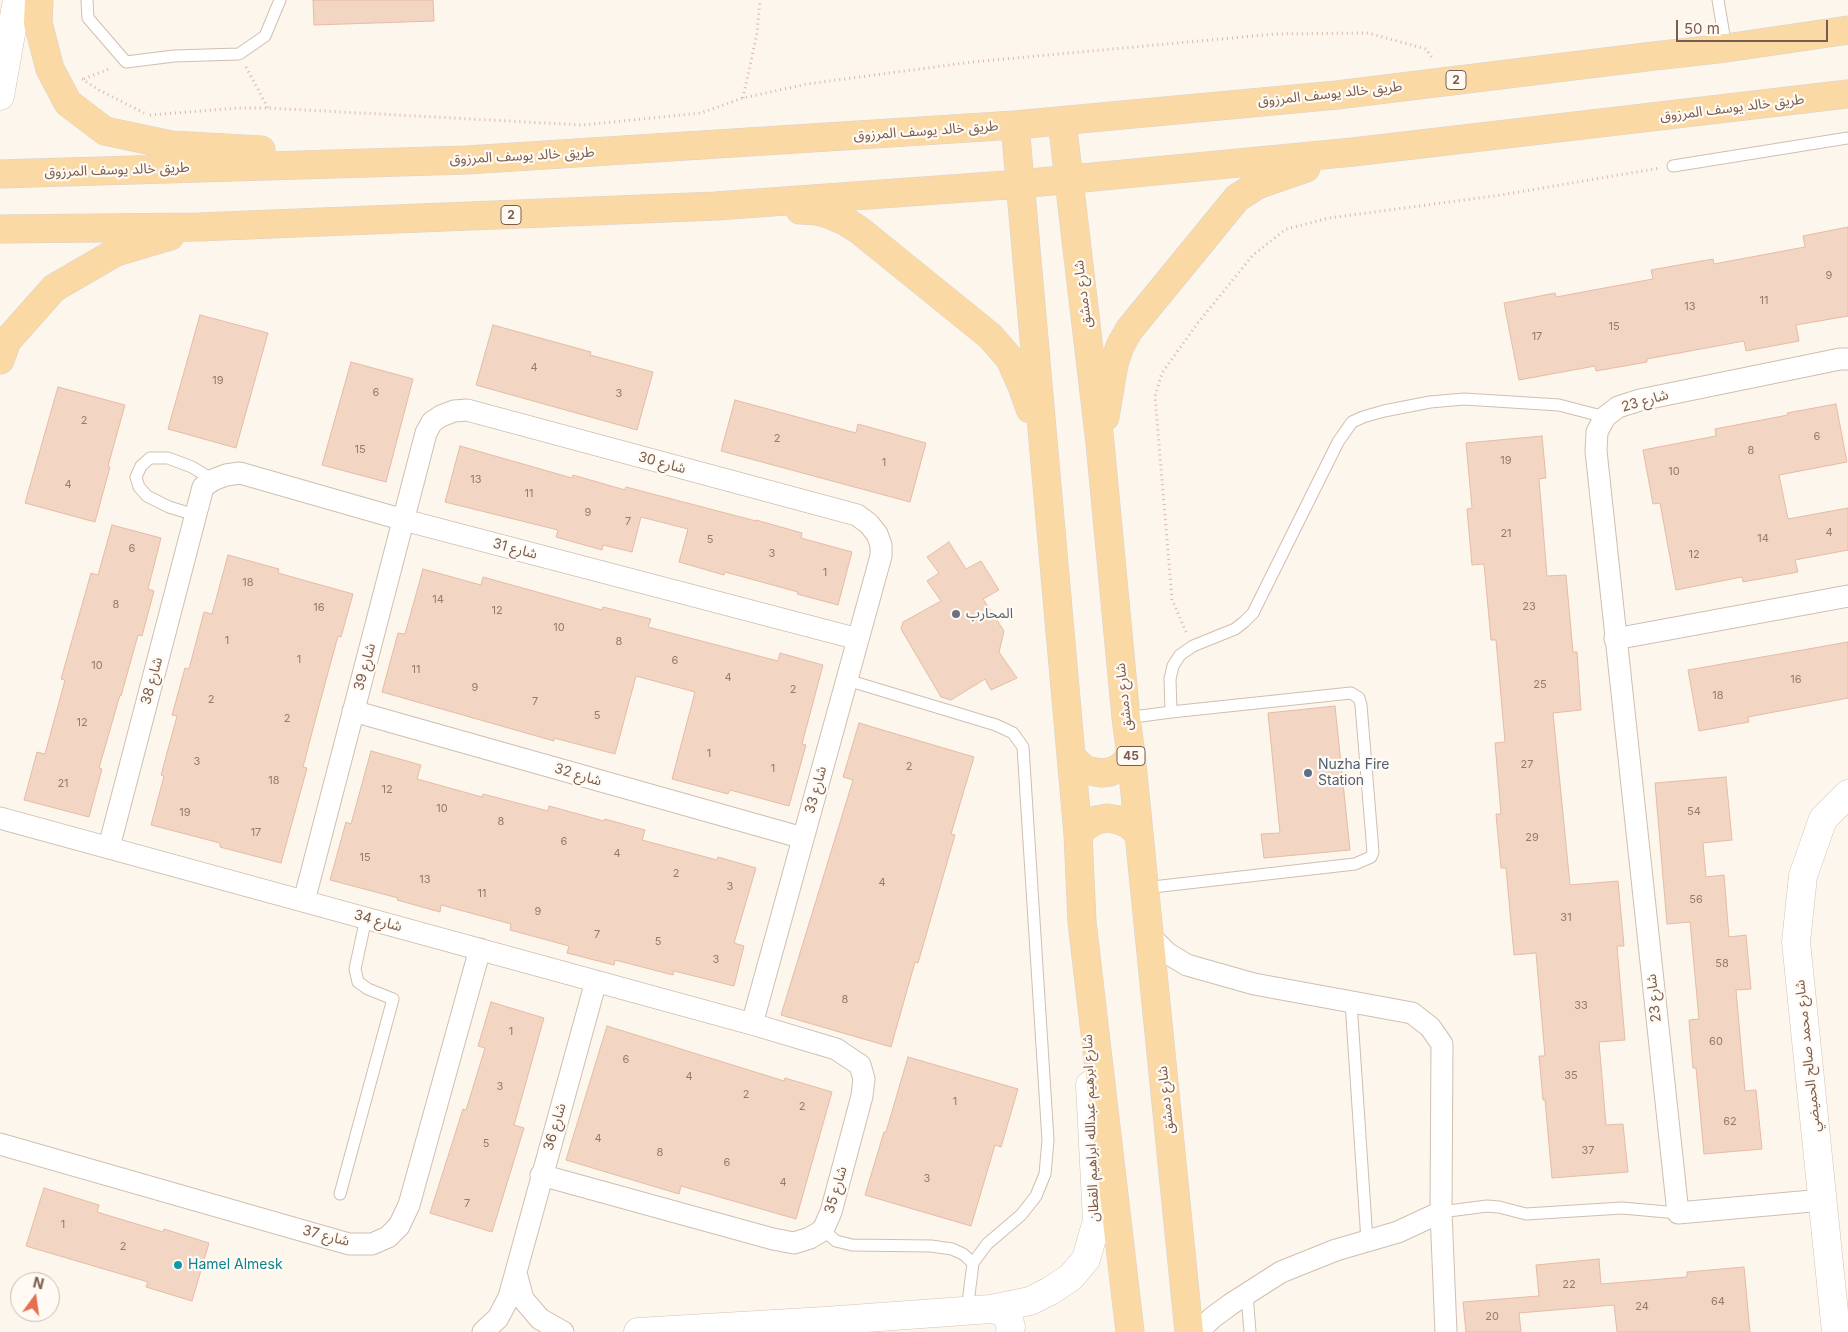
<!DOCTYPE html>
<meta charset="utf-8">
<style>
body{margin:0}
#map{position:relative;width:1848px;height:1332px;overflow:hidden;background:#fdf6ec;font-family:Inter,sans-serif}
canvas{display:block}
.north{position:absolute;left:10px;top:1272px;width:50px;height:50px;box-sizing:border-box;background:#fffaf3;border:1px solid #cabbb1;border-radius:50%;rotate:14deg;font-size:14px;font-weight:700;line-height:20px;text-align:center;color:#7a5c4d}
.north::after{content:'';display:block;margin:auto;width:18px;height:22px;background:#e76f51;clip-path:polygon(50% 0,100% 100%,50% 72%,0 100%)}
.scale{position:absolute;left:1676px;top:20px;width:152px;height:22px;box-sizing:border-box;border:2px solid #7a5c4d;border-top:0;padding-left:6px;font-size:15px;line-height:18px;white-space:nowrap;color:#7a5c4d;-webkit-text-stroke:4px #fffaf3;paint-order:stroke}
</style>
<div id="map">
<canvas width="1848" height="1332"></canvas>
<div class="north">N</div>
<div class="scale">50 m</div>
</div>
<script>
const ctx = document.querySelector('canvas').getContext('2d');
ctx.lineJoin = 'round';
function paint(path, color) {
  ctx.fillStyle = color;
  ctx.fill(path, 'evenodd');
}
function poly(rows) {
  const path = new Path2D();
  for (const r of rows) {
    path.moveTo(r[0], r[1]);
    for (let i = 2; i < r.length; i += 2) path.lineTo(r[i], r[i + 1]);
  }
  return path;
}
function strokePath(path, color, width, dash) {
  ctx.strokeStyle = color;
  ctx.lineWidth = width;
  ctx.lineCap = dash ? 'butt' : 'round';
  ctx.setLineDash(dash || []);
  ctx.stroke(path);
}
function drawText(font, color, halo, rows, align = 'center') {
  ctx.font = font + ' Inter,"Noto Sans Arabic",sans-serif';
  ctx.lineWidth = 4.5;
  ctx.setLineDash([]);
  ctx.textBaseline = 'middle';
  ctx.strokeStyle = halo;
  ctx.fillStyle = color;
  for (const [text, x, y, turn = 0] of rows) {
    ctx.save();
    ctx.translate(x, y);
    ctx.rotate((+turn || 0) * Math.PI / 180);
    ctx.textAlign = isNaN(turn) ? turn : align;
    if (halo) ctx.strokeText(text, 0, 0);
    ctx.fillText(text, 0, 0);
    ctx.restore();
  }
}
const building = poly([
 [313,0,433,0,434,21,314,25,313,0],
 [1848,227,1848,316,1796,325,1799,341,1746,351,1744,341,1647,359,1647,362,1596,371,1595,366,1519,380,1504,303,1555,293,1556,297,1653,279,1651,270,1713,259,1714,264,1805,247,1803,236,1848,227],
 [200,315,268,333,236,448,168,429,200,315],
 [493,325,591,352,590,355,653,372,637,430,476,385,493,325],
 [351,362,413,379,386,482,322,465,351,362],
 [58,387,125,405,108,466,110,467,95,522,25,503,58,387],
 [735,400,856,433,858,424,926,443,910,502,721,451,735,400],
 [1836,404,1847,462,1779,475,1788,519,1848,508,1848,550,1795,560,1798,572,1743,582,1742,577,1676,590,1660,503,1653,504,1643,450,1716,436,1715,429,1788,415,1787,413,1836,404],
 [1542,436,1546,478,1539,479,1547,576,1566,575,1573,652,1577,652,1581,710,1553,713,1570,885,1618,881,1624,946,1617,946,1625,1040,1599,1042,1606,1125,1623,1124,1628,1172,1552,1178,1545,1100,1543,1100,1539,1056,1545,1056,1536,953,1514,955,1506,868,1501,868,1496,814,1501,814,1495,743,1505,742,1496,640,1491,640,1484,564,1472,565,1467,509,1472,508,1466,443,1542,436],
 [460,446,572,478,573,475,625,490,626,487,756,521,756,520,802,533,801,538,852,552,838,605,797,594,798,592,725,572,724,575,679,562,688,529,641,517,632,552,603,545,602,550,556,537,558,530,445,502,460,446],
 [112,525,161,538,148,589,154,591,142,636,138,635,121,696,120,695,99,768,102,769,89,817,24,800,37,752,45,754,65,680,61,679,91,573,98,575,112,525],
 [949,542,966,569,981,561,999,590,983,599,1004,631,999,652,1017,678,991,690,985,679,951,700,941,697,901,629,903,622,941,601,927,581,939,573,927,557,949,542],
 [228,555,279,569,278,573,353,594,341,637,338,636,320,702,303,767,307,768,281,863,220,847,220,843,151,825,164,776,161,775,177,716,172,715,185,668,189,669,204,612,212,614,228,555],
 [423,569,481,585,483,577,602,610,603,607,651,619,648,627,778,661,780,653,823,665,802,744,806,745,789,806,730,790,728,794,672,779,695,692,636,676,615,754,554,738,554,741,382,692,398,633,405,634,423,569],
 [1848,642,1848,698,1748,717,1749,722,1699,731,1688,670,1848,642],
 [1335,706,1350,850,1264,858,1261,834,1280,833,1268,713,1335,706],
 [859,723,974,757,951,834,955,835,918,963,915,962,891,1047,781,1015,853,780,843,777,859,723],
 [371,751,421,765,417,779,482,797,483,794,548,811,549,806,604,821,605,819,645,830,642,840,717,860,718,857,756,868,734,943,744,946,734,986,674,971,673,975,615,960,614,965,567,953,569,946,510,930,511,924,441,905,440,912,397,900,398,898,330,880,346,822,351,824,371,751],
 [1726,777,1732,840,1703,843,1706,877,1724,875,1729,937,1746,935,1751,989,1736,990,1745,1091,1756,1090,1762,1149,1704,1154,1696,1068,1693,1068,1689,1020,1699,1019,1690,922,1667,924,1655,783,1726,777],
 [491,1002,544,1018,514,1125,524,1128,492,1232,430,1213,463,1109,466,1110,485,1048,478,1046,491,1002],
 [607,1026,784,1081,785,1078,832,1092,796,1219,681,1186,679,1194,566,1160,607,1026],
 [908,1057,1018,1089,1001,1147,995,1145,971,1226,865,1195,884,1132,886,1132,908,1057],
 [44,1188,99,1205,97,1212,163,1232,164,1229,209,1243,192,1301,146,1287,148,1282,26,1246,44,1188],
 [1599,1259,1601,1284,1687,1277,1687,1272,1744,1267,1750,1332,1617,1332,1614,1305,1519,1313,1521,1332,1466,1332,1463,1302,1539,1296,1536,1265,1599,1259]
]);
const path = poly([
 [246,67,268,108],
 [82,79,99,90,144,113],
 [84,79,111,68],
 [743,98,757,33,760,0],
 [150,115,238,108,268,108,582,125,701,113,743,98,807,84,972,62,1275,34,1368,33,1426,49,1433,59],
 [1186,632,1172,599,1155,396,1162,373,1197,324,1253,255,1286,229,1329,218,1501,195,1660,168]
]);
const lane = poly([
 [87,0,88,18,126,62,174,56,239,54,265,36,280,0],
 [1718,0,1726,47],
 [1673,166,1848,138],
 [195,515,169,507,147,496,139,487,136,477,141,466,150,458,168,458,192,467,213,480],
 [847,680,996,725,1013,733,1023,747,1048,1140,1045,1174,1036,1196,1021,1215,987,1244,973,1263,967,1311],
 [1171,712,1170,679,1173,666,1180,655,1193,646,1235,629,1244,622,1253,613,1338,442,1352,422,1363,417,1384,411,1430,402,1464,399,1559,405,1605,417],
 [1126,718,1171,712,1351,693,1359,698,1361,705,1373,852,1371,857,1355,864,1144,888],
 [1351,1002,1367,1241],
 [340,1194,393,999,368,989,358,982,355,969,366,918],
 [1441,1212,1487,1206,1499,1207,1526,1214,1622,1208,1678,1213],
 [823,1230,836,1241,852,1245,931,1246,952,1249,963,1254,973,1263],
 [1247,1294,1250,1332]
]);
const street = poly([
 [1615,639,1848,596],
 [353,711,803,838],
 [0,818,752,1024,836,1049,860,1065,864,1079,862,1096,831,1212,823,1230,810,1238,794,1243,773,1239,541,1175],
 [109,847,203,487,213,480,226,475,240,473,404,520,858,639],
 [304,901,426,433,432,422,441,416,454,411,467,410,857,515,869,524,877,534,881,545,881,556,752,1024],
 [1149,935,1167,953,1187,965,1254,984,1412,1013,1430,1027,1442,1044,1441,1212,1446,1332],
 [0,1144,349,1244,372,1244,388,1237,399,1226,409,1205,480,949],
 [1823,1200,1678,1213,1596,451,1597,432,1605,417,1618,407,1640,400,1840,359,1848,359],
 [516,1273,523,1299,540,1319,563,1332],
 [483,1332,498,1318,509,1297,596,981],
 [1198,1332,1212,1318,1231,1304,1281,1272,1336,1250,1398,1232,1441,1212]
]);
const secondary = poly([
 [0,96,17,0],
 [991,1309,1001,1311,1008,1318,1011,1327,1010,1332],
 [638,1332,825,1321,991,1309,1030,1301,1050,1291,1071,1277,1086,1259,1097,1221,1090,1085],
 [1836,1332,1796,942,1803,876,1823,819,1848,794]
]);
const primary = poly([
 [39,0,38,23,50,69,68,103,105,131,171,145,261,150],
 [1062,121,1100,443,1126,718,1131,754,1189,1332],
 [1015,125,1078,834,1082,922,1130,1332],
 [0,174,467,160,1015,125,1337,95,1654,56,1726,48,1848,30],
 [800,210,817,211,828,214,845,221,859,230,990,336,1010,359,1022,386,1030,409],
 [0,229,199,227,716,206,1020,184,1353,152,1848,94],
 [0,360,7,341,54,288,116,252,170,236],
 [1105,417,1114,364,1120,346,1129,330,1237,198,1257,185,1306,168],
 [1071,757,1085,770,1101,773,1110,772,1119,768,1126,762,1131,754],
 [1078,834,1086,826,1096,820,1107,818,1119,820,1130,825,1138,833]
]);
const markers = [
 [956,614,5,"#6b7280"],
 [1308,773,5,"#5c6f8a"],
 [178,1265,5,"#0f9aa8"]
];
const numberNames = [
 ["9",1829,276],
 ["11",1764,301],
 ["13",1690,307],
 ["15",1614,327],
 ["17",1537,337],
 ["4",534,368],
 ["19",218,381],
 ["6",376,393],
 ["3",619,394],
 ["2",84,421],
 ["6",1817,437],
 ["2",777,439],
 ["15",360,450],
 ["8",1751,451],
 ["19",1506,461],
 ["1",884,463],
 ["10",1674,472],
 ["13",476,480],
 ["4",68,485],
 ["11",529,494],
 ["9",588,513],
 ["7",628,522],
 ["4",1829,533],
 ["21",1506,534],
 ["14",1763,539],
 ["5",710,540],
 ["6",132,549],
 ["3",772,554],
 ["12",1694,555],
 ["1",825,573],
 ["18",248,583],
 ["14",438,600],
 ["8",116,605],
 ["23",1529,607],
 ["16",319,608],
 ["12",497,611],
 ["10",559,628],
 ["1",227,641],
 ["8",619,642],
 ["1",299,660],
 ["6",675,661],
 ["10",97,666],
 ["11",416,670],
 ["4",728,678],
 ["16",1796,680],
 ["25",1540,685],
 ["9",475,688],
 ["2",793,690],
 ["18",1718,696],
 ["2",211,700],
 ["7",535,702],
 ["5",597,716],
 ["2",287,719],
 ["12",82,723],
 ["1",709,754],
 ["3",197,762],
 ["27",1527,765],
 ["2",909,767],
 ["1",773,769],
 ["18",274,781],
 ["21",63,784],
 ["12",387,790],
 ["10",442,809],
 ["54",1694,812],
 ["19",185,813],
 ["8",501,822],
 ["17",256,833],
 ["29",1532,838],
 ["6",564,842],
 ["4",617,854],
 ["15",365,858],
 ["2",676,874],
 ["13",425,880],
 ["4",882,883],
 ["3",730,887],
 ["11",482,894],
 ["56",1696,900],
 ["9",538,912],
 ["31",1566,918],
 ["7",597,935],
 ["5",658,942],
 ["3",716,960],
 ["58",1722,964],
 ["8",845,1000],
 ["33",1581,1006],
 ["1",511,1032],
 ["60",1716,1042],
 ["6",626,1060],
 ["35",1571,1076],
 ["4",689,1077],
 ["3",500,1087],
 ["2",746,1095],
 ["1",955,1102],
 ["2",802,1107],
 ["62",1730,1122],
 ["4",598,1139],
 ["5",486,1144],
 ["37",1588,1151],
 ["8",660,1153],
 ["6",727,1163],
 ["3",927,1179],
 ["4",783,1183],
 ["7",467,1204],
 ["1",63,1225],
 ["2",123,1247],
 ["22",1569,1285],
 ["64",1718,1302],
 ["24",1642,1307],
 ["20",1492,1317]
];
const shields = [
 [1456,80,20],
 [511,215,20],
 [1131,756,28]
];
const shieldNames = [
 ["2",1456,80],
 ["2",511,215],
 ["45",1131,756]
];
const streetNames = [
 ["طريق خالد يوسف المرزوق",1330,94,-6],
 ["طريق خالد يوسف المرزوق",1732,108,-7],
 ["طريق خالد يوسف المرزوق",926,131,-4],
 ["طريق خالد يوسف المرزوق",522,156,-3],
 ["طريق خالد يوسف المرزوق",117,170,-2],
 ["شارع دمشق",1083,294,-97],
 ["شارع 23",1645,401,-16],
 ["شارع 30",662,463,15],
 ["شارع 31",515,549,15],
 ["شارع 39",365,667,-75],
 ["شارع 38",152,681,-75],
 ["شارع دمشق",1124,697,-96],
 ["شارع 32",578,775,16],
 ["شارع 33",816,790,-75],
 ["شارع 34",378,921,15],
 ["شارع 23",1654,998,-96],
 ["شارع محمد صالح الحميضي",1808,1056,-96],
 ["شارع دمشق",1166,1100,-96],
 ["شارع 36",555,1127,-74],
 ["شارع ابرهيم عبدالله ابراهيم القطان",1091,1128,-92],
 ["شارع 35",836,1190,-74],
 ["شارع 37",326,1236,14]
];
const worshipNames = [
 ["المحارب",966,614]
];
const serviceNames = [
 ["Nuzha Fire",1318,765],
 ["Station",1318,781]
];
const cultureNames = [
 ["Hamel Almesk",188,1265]
];
paint(building, '#f3d5c3');
strokePath(building, '#e6bba3', 1);
strokePath(lane, '#d1beb0', 13);
strokePath(street, '#d1beb0', 23);
strokePath(secondary, '#d6c0b0', 29);
strokePath(primary, '#dad1cd', 29);
strokePath(path, '#d9b8a5', 3, [1, 4]);
strokePath(lane, '#fff', 11);
strokePath(street, '#fff', 21);
strokePath(secondary, '#fff', 28);
strokePath(primary, '#fbd9a5', 28);
for (const [x, y, r, color] of markers) {
  const dot = new Path2D();
  dot.arc(x, y, r, 0, 2 * Math.PI);
  ctx.fillStyle = color;
  ctx.fill(dot);
  strokePath(dot, '#fffaf3', 2);
}
drawText('11px', '#987a6a', null, numberNames);
for (const [x, y, w] of shields) {
  const box = new Path2D();
  box.roundRect(x - w / 2, y - 9.5, w, 19, 4);
  ctx.fillStyle = '#fffaf3';
  ctx.fill(box);
  strokePath(box, '#7a5c4d', 1);
}
drawText('bold 12px', '#7a5c4d', null, shieldNames);
drawText('14px', '#7a5c4d', '#fffaf3', streetNames);
drawText('14px', '#5b616d', '#fffaf3', worshipNames, 'left');
drawText('14px', '#4e5e75', '#fffaf3', serviceNames, 'left');
drawText('14px', '#0d838f', '#fffaf3', cultureNames, 'left');
</script>
